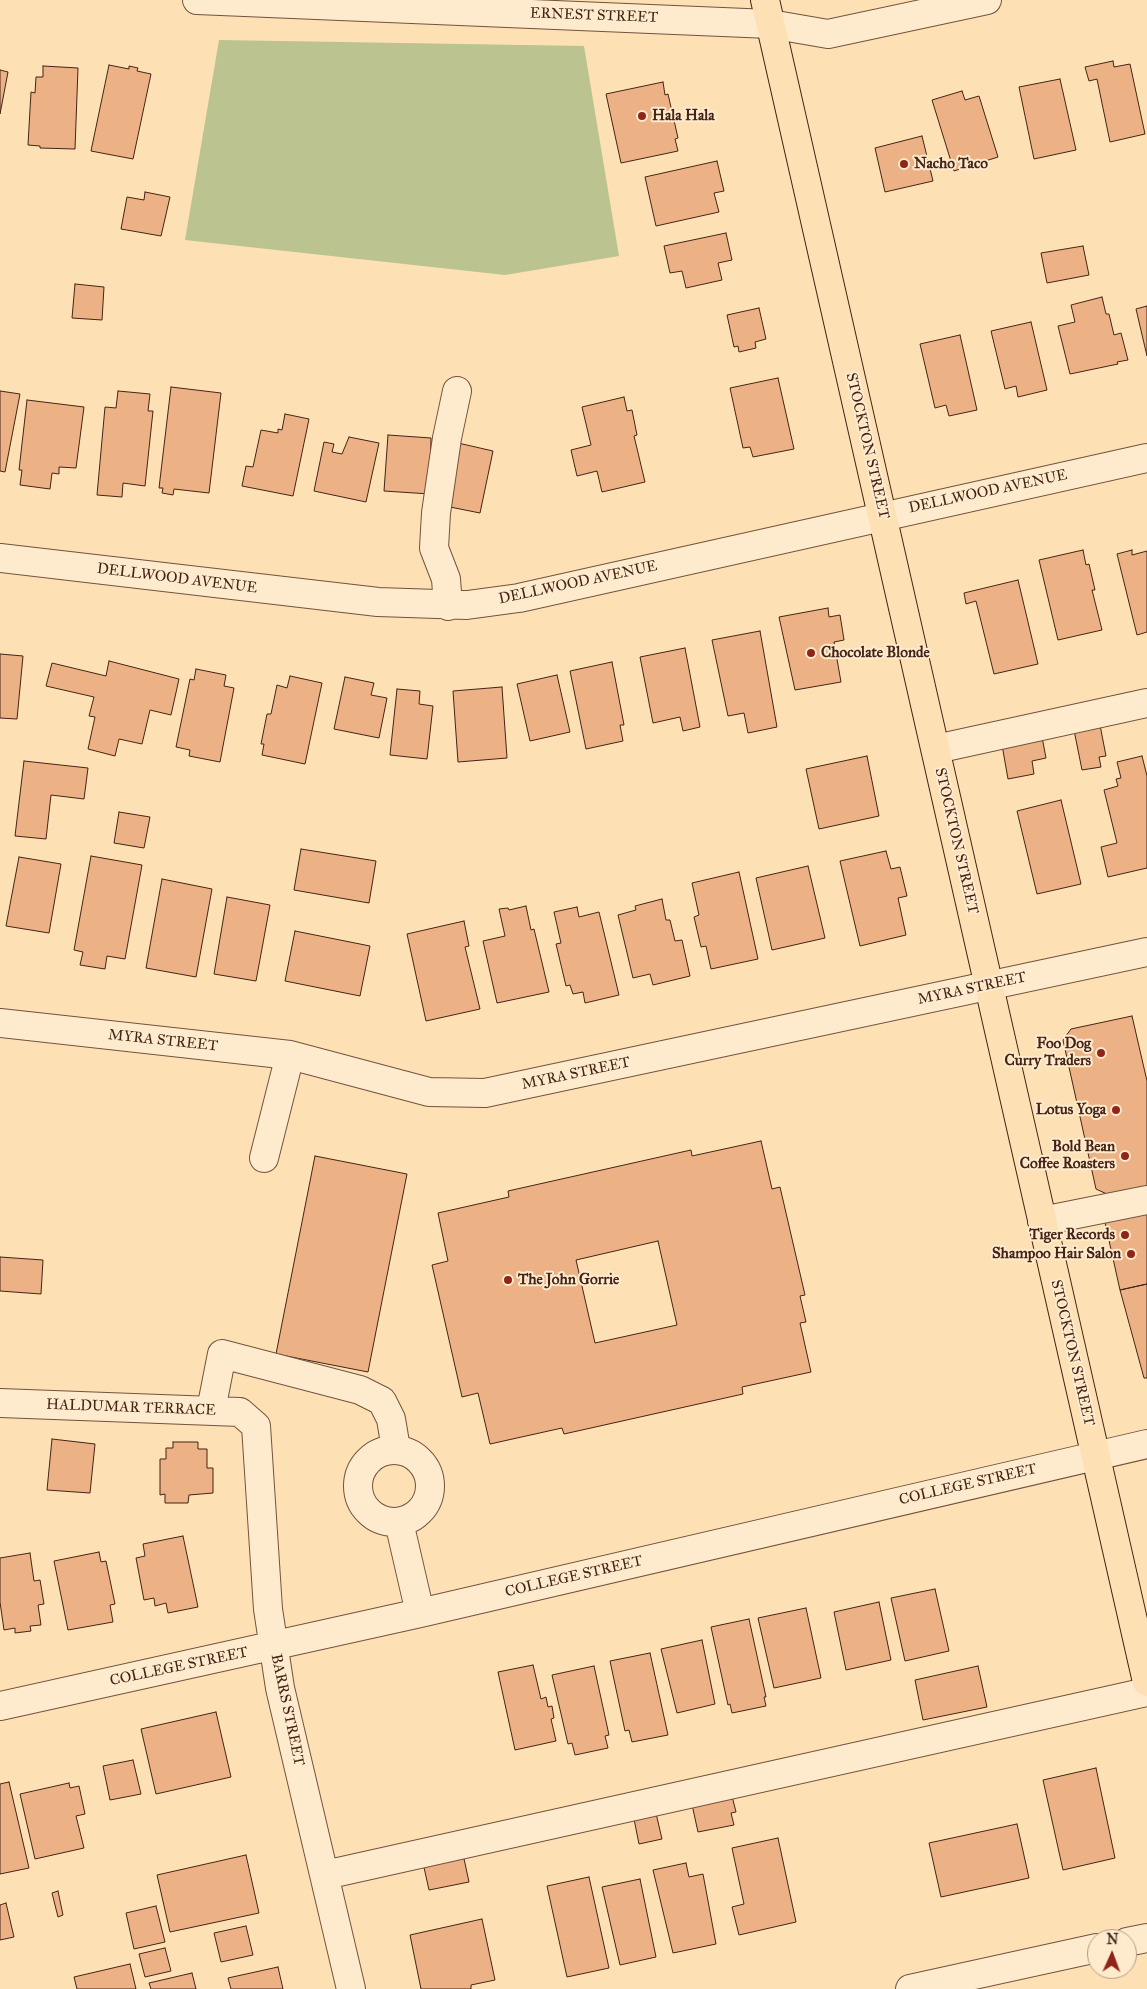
<!DOCTYPE html>
<style>
body{margin:0}
#map{position:relative;width:1147px;height:1989px;overflow:hidden;background:#fde0b3;font-family:"IM FELL Great Primer",serif}
canvas{display:block}
.north{position:absolute;left:1087px;top:1929px;width:50px;height:50px;box-sizing:border-box;background:#feebce;border:1px solid #b49b85;border-radius:50%;rotate:2deg;font-size:14px;font-weight:700;line-height:20px;text-align:center;color:#452317}
.north::after{content:'';display:block;margin:auto;width:18px;height:22px;background:#8f2418;clip-path:polygon(50% 0,100% 100%,50% 72%,0 100%)}
</style>
<div id="map">
<canvas width="1147" height="1989"></canvas>
<div class="north">N</div>
</div>
<script>
const ctx = document.querySelector('canvas').getContext('2d');
ctx.lineJoin = 'round';
function paint(path, color) {
  ctx.fillStyle = color;
  ctx.fill(path, 'evenodd');
}
function poly(rows) {
  const path = new Path2D();
  for (const r of rows) {
    if (r.length === 3) {
      path.moveTo(r[0] + r[2], r[1]);
      path.arc(r[0], r[1], r[2], 0, 2 * Math.PI);
      continue;
    }
    path.moveTo(r[0], r[1]);
    for (let i = 2; i < r.length; i += 2) path.lineTo(r[i], r[i + 1]);
  }
  return path;
}
function strokePath(path, color, width, dash) {
  ctx.strokeStyle = color;
  ctx.lineWidth = width;
  ctx.lineCap = dash ? 'butt' : 'round';
  ctx.setLineDash(dash || []);
  ctx.stroke(path);
}
function drawText(font, color, halo, rows, align = 'center') {
  ctx.font = font + ' "IM FELL Great Primer",serif';
  ctx.lineWidth = 4;
  ctx.setLineDash([]);
  ctx.textBaseline = 'middle';
  ctx.strokeStyle = halo;
  ctx.fillStyle = color;
  for (const [text, x, y, turn = 0] of rows) {
    ctx.save();
    ctx.translate(x, y);
    ctx.rotate((+turn || 0) * Math.PI / 180);
    ctx.textAlign = isNaN(turn) ? turn : align;
    if (halo) ctx.strokeText(text, 0, 0);
    ctx.fillText(text, 0, 0);
    ctx.restore();
  }
}
const green = poly([
 [219,40,584,46,619,256,505,275,185,240]
]);
const building = poly([
 [1113,61,1114,67,1130,64,1145,134,1110,142,1097,79,1089,81,1085,67,1113,61],
 [109,65,129,69,129,66,138,68,137,71,151,74,133,159,91,151,109,65],
 [43,66,78,68,75,149,40,148,40,146,28,145,31,92,35,93,36,77,43,77,43,66],
 [0,70,8,72,0,114,0,70],
 [1060,79,1076,150,1034,159,1019,87,1060,79],
 [663,82,665,95,668,94,678,138,675,139,678,151,621,163,606,94,663,82],
 [962,91,965,100,979,96,998,157,954,171,932,100,962,91],
 [922,136,933,181,885,192,875,148,922,136],
 [717,161,724,191,714,193,719,212,656,226,645,177,717,161],
 [145,192,170,197,161,236,121,229,127,197,144,200,145,192],
 [726,233,732,260,718,263,722,280,686,288,682,271,670,273,664,246,726,233],
 [1083,246,1089,275,1047,283,1041,253,1083,246],
 [75,284,104,287,102,320,72,318,75,284],
 [1102,297,1106,314,1109,314,1114,335,1121,333,1128,360,1117,362,1118,364,1070,374,1058,326,1075,322,1071,305,1102,297],
 [1147,306,1147,356,1136,309,1147,306],
 [759,308,766,339,755,342,756,348,739,352,738,346,734,347,727,315,759,308],
 [1031,322,1047,390,1018,397,1016,386,1005,389,991,331,1031,322],
 [960,335,977,410,949,416,946,405,935,408,920,344,960,335],
 [778,378,794,449,753,457,750,447,743,448,730,388,778,378],
 [171,387,221,393,209,493,174,489,173,495,162,493,163,488,159,488,171,387],
 [0,391,20,394,5,472,0,471,0,391],
 [118,391,150,394,148,411,153,411,145,486,123,483,122,497,97,495,105,407,116,408,118,391],
 [624,397,627,411,632,410,637,435,634,436,645,482,602,492,597,471,577,476,571,450,591,445,582,407,624,397],
 [27,400,84,407,76,468,59,467,59,474,52,473,50,489,20,485,22,470,19,470,27,400],
 [285,414,309,419,293,496,242,486,246,466,253,467,261,430,278,433,278,429,282,430,285,414],
 [388,435,431,438,430,494,384,491,388,435],
 [349,437,379,443,366,502,314,491,324,442,334,444,332,452,342,454,349,437],
 [458,443,493,451,480,513,445,506,458,443],
 [1083,550,1086,565,1089,564,1095,590,1092,590,1102,630,1058,640,1039,560,1083,550],
 [1132,550,1132,555,1147,551,1147,632,1137,635,1117,554,1132,550],
 [1018,580,1038,664,994,674,976,601,966,604,964,593,1018,580],
 [828,608,829,617,840,615,844,640,834,642,841,682,795,690,779,617,828,608],
 [760,631,777,727,748,733,744,713,728,716,712,640,760,631],
 [685,648,700,727,683,731,680,717,653,723,640,657,685,648],
 [0,654,23,656,17,719,0,718,0,654],
 [109,661,179,679,171,715,150,710,142,744,119,739,115,756,88,749,95,717,89,716,94,697,46,686,52,663,106,676,109,661],
 [612,662,624,725,620,725,623,741,586,749,570,671,612,662],
 [196,669,226,675,224,686,234,688,220,762,189,756,190,750,176,747,190,679,194,680,196,669],
 [557,675,570,732,530,741,517,684,557,675],
 [290,676,322,683,305,764,262,755,264,744,261,744,267,714,271,714,277,685,287,688,290,676],
 [345,677,374,683,371,695,387,698,379,738,334,729,345,677],
 [502,687,507,758,458,762,453,691,502,687],
 [397,689,420,691,419,704,433,706,427,759,390,755,397,689],
 [1100,725,1106,756,1099,757,1101,767,1082,770,1074,730,1100,725],
 [1042,737,1046,758,1032,761,1034,774,1008,779,1002,745,1042,737],
 [867,756,879,816,819,829,806,769,867,756],
 [1142,756,1147,776,1147,868,1108,877,1101,847,1117,843,1104,790,1118,786,1116,779,1121,778,1117,762,1142,756],
 [24,761,88,768,84,799,51,795,46,839,15,836,24,761],
 [1061,800,1081,884,1037,894,1017,811,1061,800],
 [119,812,150,817,144,848,114,843,119,812],
 [301,849,376,861,369,903,294,890,301,849],
 [886,851,891,869,900,867,907,896,898,898,906,935,860,946,840,861,886,851],
 [91,856,142,865,125,959,107,956,105,969,80,965,83,952,74,950,91,856],
 [19,857,61,864,49,933,6,926,19,857],
 [808,866,825,938,772,950,756,878,808,866],
 [739,872,758,959,711,969,706,946,701,947,694,917,699,915,692,883,739,872],
 [162,879,212,889,196,977,146,968,162,879],
 [227,897,270,905,256,981,214,974,227,897],
 [662,899,666,920,670,920,675,941,682,940,690,976,653,985,650,974,633,978,618,915,636,910,635,906,662,899],
 [526,906,531,930,534,929,549,992,497,1003,483,941,505,936,499,909,508,908,509,910,526,906],
 [577,907,579,917,599,912,619,995,585,1003,583,992,573,994,570,985,566,986,556,944,561,943,554,912,577,907],
 [464,921,469,946,465,947,480,1009,426,1021,407,934,464,921],
 [295,931,370,946,360,996,285,981,295,931],
 [1132,1016,1147,1081,1147,1188,1109,1195,1096,1189,1063,1040,1071,1029,1132,1016],
 [761,1141,772,1189,780,1187,805,1295,800,1296,806,1322,800,1323,811,1372,742,1387,743,1394,564,1434,562,1428,490,1444,478,1393,462,1397,432,1265,448,1261,438,1213,509,1197,508,1191,691,1150,692,1156,761,1141],
 [658,1241,677,1325,595,1343,576,1260,658,1241],
 [315,1156,407,1174,368,1372,276,1354,315,1156],
 [1147,1208,1147,1284,1120,1290,1104,1218,1147,1208],
 [0,1257,43,1260,41,1294,0,1291,0,1257],
 [1147,1284,1147,1378,1144,1378,1120,1290,1147,1284],
 [52,1439,95,1444,90,1493,47,1490,52,1439],
 [173,1442,198,1442,198,1449,207,1449,207,1468,213,1468,213,1493,189,1495,188,1503,165,1503,165,1494,160,1495,160,1459,166,1459,166,1448,173,1448,173,1442],
 [183,1536,198,1607,168,1613,166,1603,155,1606,154,1598,144,1600,136,1558,145,1556,143,1544,183,1536],
 [99,1552,101,1562,106,1561,115,1604,110,1605,113,1622,68,1630,54,1561,99,1552],
 [30,1553,34,1581,40,1580,44,1604,38,1605,41,1625,30,1626,31,1631,15,1633,15,1628,4,1630,0,1602,0,1558,30,1553],
 [935,1589,949,1651,905,1661,891,1598,935,1589],
 [879,1602,891,1660,846,1670,834,1612,879,1602],
 [806,1608,821,1678,774,1688,758,1618,806,1608],
 [749,1619,766,1697,764,1697,766,1706,732,1713,730,1704,728,1705,711,1627,749,1619],
 [702,1640,715,1704,677,1713,661,1649,702,1640],
 [650,1653,668,1735,632,1742,629,1730,625,1731,610,1661,650,1653],
 [533,1665,541,1699,546,1697,548,1707,552,1706,554,1718,551,1719,556,1741,515,1750,498,1672,533,1665],
 [594,1666,609,1735,605,1736,608,1748,575,1755,572,1743,568,1744,552,1675,594,1666],
 [978,1666,987,1707,923,1720,915,1680,978,1666],
 [216,1712,231,1777,156,1794,141,1729,216,1712],
 [133,1760,141,1794,110,1800,103,1766,133,1760],
 [1096,1768,1115,1858,1063,1870,1043,1780,1096,1768],
 [9,1782,29,1868,0,1874,0,1784,9,1782],
 [69,1783,70,1788,79,1786,85,1814,76,1816,84,1848,35,1859,20,1794,69,1783],
 [731,1792,736,1812,731,1813,734,1825,698,1832,691,1800,731,1792],
 [655,1809,662,1839,639,1844,633,1814,655,1809],
 [1017,1824,1029,1878,941,1897,929,1843,1017,1824],
 [778,1838,796,1922,739,1935,732,1907,744,1904,732,1848,778,1838],
 [463,1854,469,1882,429,1890,423,1863,463,1854],
 [246,1855,259,1913,170,1932,157,1875,246,1855],
 [686,1863,689,1877,703,1874,716,1944,673,1953,653,1870,686,1863],
 [589,1877,609,1968,567,1977,547,1886,589,1877],
 [640,1879,656,1957,620,1965,602,1887,640,1879],
 [58,1891,63,1915,58,1917,52,1893,58,1891],
 [6,1903,14,1937,0,1940,0,1905,6,1903],
 [156,1906,165,1942,134,1949,126,1913,156,1906],
 [482,1919,495,1980,471,1985,471,1989,421,1989,410,1935,482,1919],
 [246,1926,253,1955,221,1962,214,1933,246,1926],
 [165,1948,171,1971,145,1977,139,1954,165,1948],
 [130,1964,136,1989,77,1989,74,1977,130,1964],
 [278,1967,283,1989,231,1989,228,1978,278,1967],
 [192,1973,196,1989,151,1989,149,1983,192,1973]
]);
const minor = poly([
 [197,0,770,24,828,34,987,0],
 [0,558,378,602,467,605,519,598,1147,458],
 [448,606,446,579,434,548,436,513,447,438,457,391],
 [936,749,1147,703],
 [0,1023,290,1055,429,1092,485,1093,1147,952],
 [264,1158,290,1055],
 [1042,1221,1147,1200],
 [0,1403,240,1412,256,1426,268,1609,280,1688,351,1989],
 [211,1410,222,1354,360,1390,382,1401,391,1419,396,1449],
 [394,1486,36],
 [399,1522,420,1613],
 [0,1706,420,1613,1147,1444],
 [325,1875,1147,1692],
 [1127,1942,1147,1938],
 [910,1989,1097,1948]
]);
const major = poly([
 [765,0,1147,1682]
]);
const markers = [
 [642,116,5,"#8f2418"],
 [904,164,5,"#8f2418"],
 [811,653,5,"#8f2418"],
 [1101,1053,5,"#8f2418"],
 [1116,1110,5,"#8f2418"],
 [1125,1156,5,"#8f2418"],
 [1125,1235,5,"#8f2418"],
 [1131,1254,5,"#8f2418"],
 [508,1280,5,"#8f2418"]
];
const streetNames = [
 ["ERNEST STREET",594,16,2],
 ["STOCKTON STREET",867,446,77],
 ["DELLWOOD AVENUE",988,492,-12],
 ["DELLWOOD AVENUE",177,579,7],
 ["DELLWOOD AVENUE",578,583,-12],
 ["STOCKTON STREET",956,841,77],
 ["MYRA STREET",972,989,-12],
 ["MYRA STREET",163,1041,6],
 ["MYRA STREET",576,1074,-12],
 ["STOCKTON STREET",1072,1353,77],
 ["HALDUMAR TERRACE",131,1408,2],
 ["COLLEGE STREET",968,1485,-13],
 ["COLLEGE STREET",574,1577,-13],
 ["COLLEGE STREET",179,1667,-12],
 ["BARRS STREET",287,1710,78]
];
const poiNames = [
 ["Hala Hala",652,116,"left"],
 ["Nacho Taco",914,164,"left"],
 ["Chocolate Blonde",821,653,"left"],
 ["Foo Dog",1091,1044],
 ["Curry Traders",1091,1061],
 ["Lotus Yoga",1106,1110],
 ["Bold Bean",1115,1147],
 ["Coffee Roasters",1115,1164],
 ["Tiger Records",1115,1235],
 ["Shampoo Hair Salon",1121,1254],
 ["The John Gorrie",518,1280,"left"]
];
paint(green, '#bbc390');
paint(building, '#ecb286');
strokePath(building, '#452317', 1);
strokePath(minor, '#73523e', 30);
strokePath(major, '#452317', 30);
strokePath(minor, '#feebce', 28);
strokePath(major, '#fde0b3', 28);
for (const [x, y, r, color] of markers) {
  const dot = new Path2D();
  dot.arc(x, y, r, 0, 2 * Math.PI);
  ctx.fillStyle = color;
  ctx.fill(dot);
  strokePath(dot, '#feebce', 2);
}
drawText('15px', '#452317', '#feebce', streetNames);
drawText('bold 15px', '#452317', '#feebce', poiNames, 'right');
</script>
